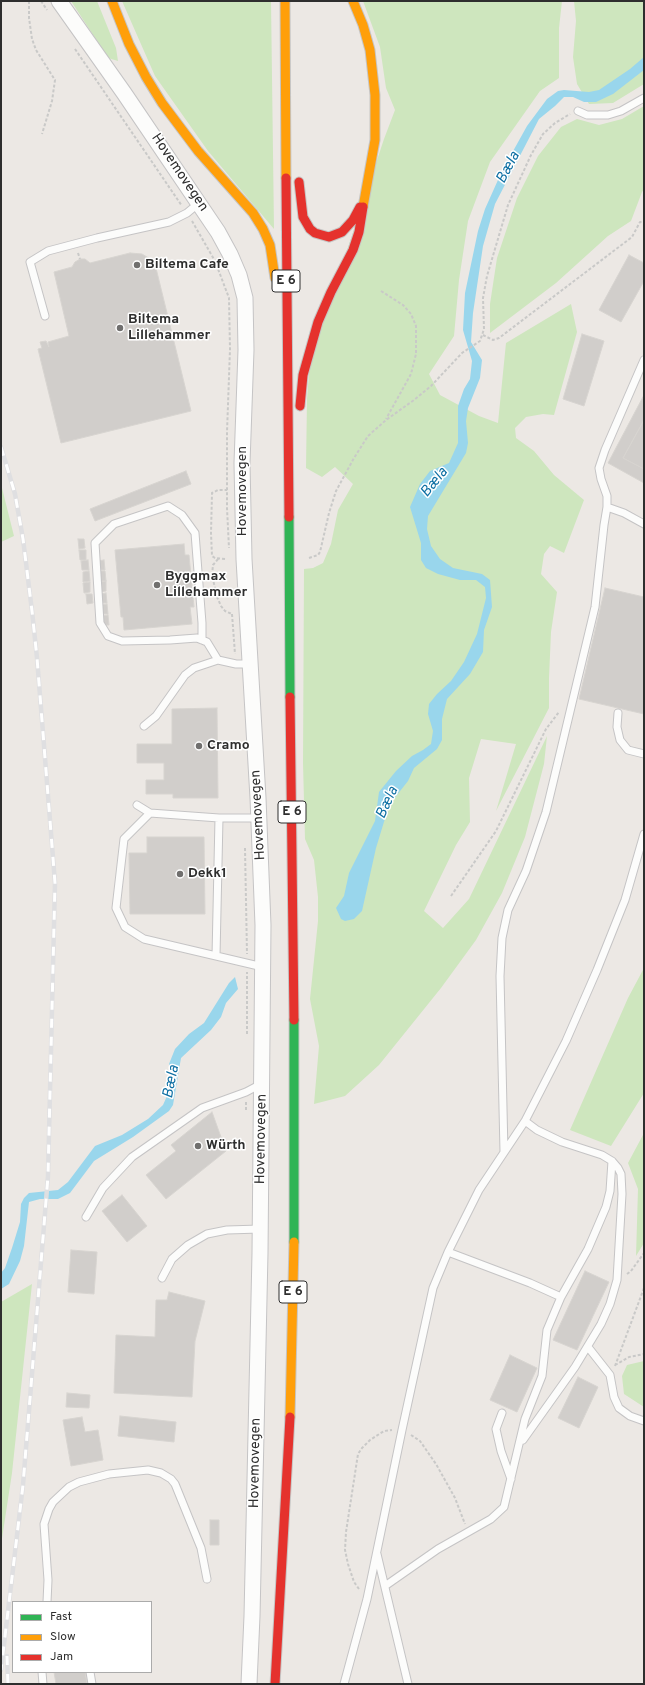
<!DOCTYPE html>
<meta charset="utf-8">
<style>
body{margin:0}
#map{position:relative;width:645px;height:1685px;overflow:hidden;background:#ece8e4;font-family:Overpass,sans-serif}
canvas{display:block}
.frame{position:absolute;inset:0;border:2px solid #2e2e2e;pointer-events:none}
.legend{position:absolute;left:12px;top:1601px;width:140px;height:72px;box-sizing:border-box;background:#fff;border:1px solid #ababab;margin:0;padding:5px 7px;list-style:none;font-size:12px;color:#2e2e2e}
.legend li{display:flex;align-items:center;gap:8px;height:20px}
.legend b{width:20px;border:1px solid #ababab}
</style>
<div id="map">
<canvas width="645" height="1685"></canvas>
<div class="frame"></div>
<ul class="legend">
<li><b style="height:5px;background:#30b455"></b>Fast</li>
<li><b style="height:5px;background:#ff9f0a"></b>Slow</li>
<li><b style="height:5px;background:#e5322d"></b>Jam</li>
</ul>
</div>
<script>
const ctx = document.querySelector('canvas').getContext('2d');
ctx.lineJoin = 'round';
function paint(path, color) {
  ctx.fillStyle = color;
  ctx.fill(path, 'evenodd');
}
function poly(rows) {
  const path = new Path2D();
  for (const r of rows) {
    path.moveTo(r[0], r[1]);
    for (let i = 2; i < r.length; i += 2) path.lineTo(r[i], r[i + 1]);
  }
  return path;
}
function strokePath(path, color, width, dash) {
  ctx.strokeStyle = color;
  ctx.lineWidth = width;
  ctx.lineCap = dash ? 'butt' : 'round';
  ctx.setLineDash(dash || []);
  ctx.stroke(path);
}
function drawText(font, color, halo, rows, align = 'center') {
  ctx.font = font + ' Overpass,sans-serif';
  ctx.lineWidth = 3;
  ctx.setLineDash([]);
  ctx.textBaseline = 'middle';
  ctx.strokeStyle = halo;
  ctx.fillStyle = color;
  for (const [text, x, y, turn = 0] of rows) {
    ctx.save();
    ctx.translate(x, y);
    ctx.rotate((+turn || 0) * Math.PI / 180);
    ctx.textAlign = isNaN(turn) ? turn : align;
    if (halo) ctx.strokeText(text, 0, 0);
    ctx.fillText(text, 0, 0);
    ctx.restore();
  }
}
const green = poly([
 [71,1,97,1,116,48,118,61,108,58],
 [122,1,271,1,274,229,208,151,155,76],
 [363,1,562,1,559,28,559,78,540,91,490,162,468,221,459,280,454,336,429,374,440,395,479,416,498,423,506,343,571,304,577,332,554,415,543,414,526,417,515,428,516,438,534,451,554,475,584,500,564,553,550,546,544,554,541,574,557,592,551,632,549,678,549,708,496,811,516,744,481,739,469,778,470,822,456,845,424,911,443,928,469,899,547,736,544,764,525,837,502,893,476,940,441,988,379,1065,345,1096,314,1104,319,1046,310,999,318,921,318,897,314,860,305,839,303,763,304,569,313,568,323,563,331,544,338,510,353,484,335,467,322,477,306,468,307,399,310,362,384,139,395,110,386,88,380,47],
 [574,1,644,1,644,84,613,103,589,104,577,84,573,57,576,21],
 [644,106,644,189,642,192,631,221,608,236,556,283,490,333,490,304,497,258,517,198,538,156,561,127,577,119,599,125,622,119],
 [1,484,14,536,1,542],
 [644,968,644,1093,611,1146,570,1130,628,998],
 [644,1133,644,1243,636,1256,638,1189,628,1163],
 [32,1284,12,1473,1,1545,1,1302],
 [644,1361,644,1407,624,1394,622,1376,627,1365]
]);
const water = poly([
 [644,57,644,70,613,94,596,102,584,102,573,97,564,97,555,106,539,119,495,204,483,246,473,313,471,342,482,360,480,378,468,408,466,421,468,443,466,453,428,516,427,529,431,546,440,559,453,568,482,574,490,580,492,607,484,630,483,652,470,674,447,699,442,719,442,740,437,749,414,768,408,781,393,800,387,812,376,848,362,911,354,919,345,921,341,919,336,908,344,896,349,873,375,821,379,792,396,771,412,756,423,750,431,744,433,731,428,714,429,704,437,694,451,681,464,662,477,634,486,598,485,587,476,580,460,580,438,574,426,568,421,560,421,543,410,507,420,484,430,471,449,463,458,443,458,406,464,389,470,379,472,361,463,330,465,293,478,231,485,209,502,171,527,126,547,99,558,91,564,90,589,92,599,90,630,69],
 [235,977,238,989,226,1003,221,1017,211,1030,181,1058,173,1105,169,1111,133,1137,94,1161,70,1193,58,1199,40,1199,29,1202,24,1246,20,1261,9,1284,1,1289,1,1273,5,1268,12,1248,20,1222,21,1204,24,1198,29,1193,58,1190,68,1182,95,1146,122,1135,148,1119,163,1105,167,1096,170,1077,169,1064,175,1049,189,1034,204,1023,229,983]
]);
const building = poly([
 [130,253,142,254,152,260,155,264,191,411,61,443,38,349,42,348,40,342,46,341,49,347,48,342,69,336,54,272,72,267,75,262,80,259,85,259,90,263,130,253],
 [629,255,644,263,644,281,621,322,599,310,629,255],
 [582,334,604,341,584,406,563,399,582,334],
 [644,395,644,420,623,458,644,469,644,483,608,463,644,395],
 [644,420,644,469,623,458,644,420],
 [186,471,191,484,95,521,90,509,186,471],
 [78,539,84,539,85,548,79,549,78,539],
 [184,544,185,555,189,555,194,607,190,607,192,624,124,630,123,617,121,617,115,550,184,544],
 [79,550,86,550,86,560,80,560,79,550],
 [88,560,89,570,82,570,81,561,88,560],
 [104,560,105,570,98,570,97,561,104,560],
 [89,571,90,581,83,582,83,572,89,571],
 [98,571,105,571,106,581,99,581,98,571],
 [106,581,106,591,100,592,99,582,106,581],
 [90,582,90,592,84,593,83,583,90,582],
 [605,588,644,597,644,714,579,699,605,588],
 [106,593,107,603,100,603,100,594,106,593],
 [86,594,92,594,93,603,87,604,86,594],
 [107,604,108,614,102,614,101,605,107,604],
 [108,615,109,625,103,625,102,616,108,615],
 [217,708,218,798,173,798,173,794,146,794,146,780,164,780,164,763,137,763,137,744,172,744,172,709,217,708],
 [147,837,204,837,205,914,130,914,129,853,147,853,147,837],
 [212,1112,226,1151,166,1199,146,1175,176,1151,171,1145,212,1112],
 [122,1195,147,1226,127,1242,102,1211,122,1195],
 [71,1250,97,1252,94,1294,68,1292,71,1250],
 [585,1271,609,1282,577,1350,553,1340,585,1271],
 [169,1292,205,1301,195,1341,192,1397,114,1393,116,1335,155,1337,156,1300,167,1300,169,1292],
 [510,1355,537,1368,517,1412,490,1400,510,1355],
 [578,1377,598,1387,579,1428,558,1418,578,1377],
 [67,1393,90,1395,89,1408,66,1407,67,1393],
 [120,1416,176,1422,174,1442,118,1436,120,1416],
 [82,1417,85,1432,98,1430,103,1460,71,1466,63,1420,82,1417],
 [210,1520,219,1520,219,1545,210,1545,210,1520],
 [54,1672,85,1672,87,1684,56,1684,54,1672]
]);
const path = poly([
 [29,1,29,18,32,39,36,50,55,80,52,101,42,134],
 [41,1,47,10],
 [75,49,182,206],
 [192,221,215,261,229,298,230,349,227,432,227,508,229,548],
 [78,253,80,259],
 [381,291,403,305,411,314,416,326,416,354,411,374,386,419],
 [483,335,493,340,499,338,632,237,640,222,644,222],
 [309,558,318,555,320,552,329,513,336,491,354,458,368,436,386,420,414,400,431,386,462,353,480,341,484,329,483,298,487,276,508,205,531,155,543,134,555,123,570,114],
 [218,559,213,565,212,575,217,597,221,606,225,611,232,614],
 [225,559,215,558,212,556,211,533,212,493,218,490,227,490],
 [232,614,235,654],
 [245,848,247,954],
 [451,896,496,831,546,729,559,712],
 [247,1034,247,972],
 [246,1102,246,1112],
 [627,1274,631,1271,644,1253],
 [615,1365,629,1357,644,1354],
 [615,1366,644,1288],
 [411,1435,420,1441,436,1464,455,1498,465,1524],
 [359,1589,354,1582,348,1564,345,1550,346,1532,358,1454,362,1448,370,1440,384,1431,392,1430]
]);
const lane = poly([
 [578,111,587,115,608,115,621,111,644,98],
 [45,316,30,262,48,251,97,238,169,222,187,213,199,203],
 [607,507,624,513,644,524],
 [202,640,202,623,195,533,182,515,168,506,114,524,95,543,100,623,108,636,122,641,170,640,197,638,207,642,218,660,236,664,249,664],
 [618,713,617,727,620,740,628,750,644,754],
 [144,726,156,716,185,675,194,668,218,660],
 [137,805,150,813,219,818,259,818],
 [150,813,124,839,116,908,125,927,144,939,263,967],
 [216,956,219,818],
 [504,1152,500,976,502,938,508,910,526,871,546,812,595,607,604,525,607,507,607,496,601,479,599,468,605,450,644,360],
 [86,1217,103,1188,132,1157,202,1108,246,1092,263,1083],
 [448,1252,530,1283,561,1297],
 [162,1278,172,1259,188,1245,207,1234,227,1230,260,1229],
 [588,1347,610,1375,614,1397,619,1408,630,1416,644,1421],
 [502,1413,496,1429,501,1451,511,1479],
 [523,1440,575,1367,601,1324,610,1304,617,1280,622,1194,621,1174,618,1168,612,1161,602,1155,562,1142,537,1130,525,1121],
 [377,1554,408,1684],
 [385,1586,438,1549,491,1519,504,1507,525,1419,542,1376,547,1330,561,1297,588,1249,606,1207,610,1191,612,1161],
 [47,1602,48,1580,44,1524,49,1509,53,1502,69,1487,79,1482,109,1474,148,1470,161,1473,171,1479,175,1484,201,1548,207,1579],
 [42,1672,43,1684],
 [90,1672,92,1684],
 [344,1684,367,1599,402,1430,433,1288,448,1252,479,1190,525,1121,566,1041,597,970,625,900,644,834]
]);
const street = poly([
 [59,1,124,93,218,232,230,254,239,275,245,298,246,350,242,463,244,559,258,798,263,925,260,1253,252,1616,249,1684]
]);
const fast = poly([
 [289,517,290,697],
 [294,1242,294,1020]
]);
const slow = poly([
 [112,1,129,44,146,77,162,103,198,151,253,213,263,229,270,245,275,278],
 [285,1,286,178],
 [353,1,363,25,370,50,375,95,375,140,363,207],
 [290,1417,294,1242]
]);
const jam = poly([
 [286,178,289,517],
 [299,182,303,217,310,229,315,233,329,237,342,232,353,220,360,207],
 [300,406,303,375,318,322,331,292,353,250,359,232,363,207],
 [290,697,294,1020],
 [275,1684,290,1417]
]);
const rail = poly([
 [1,447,15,494,23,539,32,611,37,658,55,883,48,1176,23,1485,1,1670],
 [7,1656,8,1684]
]);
const markers = [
 [137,265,4,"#706f6e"],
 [120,328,4,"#706f6e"],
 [157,585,4,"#706f6e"],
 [199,746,4,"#706f6e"],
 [180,874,4,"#706f6e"],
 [198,1146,4,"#706f6e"]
];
const shields = [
 [286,281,28],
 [292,812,28],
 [293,1292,28]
];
const shieldNames = [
 ["E 6",286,281],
 ["E 6",292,812],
 ["E 6",293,1292]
];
const streetNames = [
 ["Hovemovegen",179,173,56],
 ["Hovemovegen",243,491,-90],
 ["Hovemovegen",259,815,-93],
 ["Hovemovegen",262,1139,-89],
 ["Hovemovegen",256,1463,-89]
];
const poiNames = [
 ["Biltema Cafe",145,265],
 ["Biltema",128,320],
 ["Lillehammer",128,336],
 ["Byggmax",165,577],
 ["Lillehammer",165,593],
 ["Cramo",207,746],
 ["Dekk1",188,874],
 ["Würth",206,1146]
];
const waterNames = [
 ["Bæla",509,168,-62],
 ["Bæla",435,483,-51],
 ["Bæla",388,803,-65],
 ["Bæla",172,1082,-79]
];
paint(green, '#cee6be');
paint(water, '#99d6ec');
paint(building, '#d1cecb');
strokePath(building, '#d7d4d0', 1);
strokePath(lane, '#c5c4c5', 9);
strokePath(street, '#c5c4c5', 17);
strokePath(fast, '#c6c5c4', 11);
strokePath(slow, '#c6c5c4', 11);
strokePath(jam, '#c6c5c4', 11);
strokePath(path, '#c9c9c8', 2, [3, 2]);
strokePath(lane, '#fcfcfb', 7);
strokePath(street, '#fcfcfb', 15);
strokePath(fast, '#30b455', 9);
strokePath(slow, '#ff9f0a', 9);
strokePath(jam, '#e5322d', 9);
strokePath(rail, '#dfdfe1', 4.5);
strokePath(rail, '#fff', 3, [9]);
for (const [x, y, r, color] of markers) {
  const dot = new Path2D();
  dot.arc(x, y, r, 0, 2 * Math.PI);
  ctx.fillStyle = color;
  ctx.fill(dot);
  strokePath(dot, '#fff', 1.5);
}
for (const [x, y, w] of shields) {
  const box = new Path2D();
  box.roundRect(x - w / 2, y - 11, w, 22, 3);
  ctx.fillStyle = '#fff';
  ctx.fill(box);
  strokePath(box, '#2e2e2e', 1);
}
drawText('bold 13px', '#2e2e2e', null, shieldNames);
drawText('14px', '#2e2e2e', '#fff', streetNames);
drawText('bold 14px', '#2e2e2e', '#fff', poiNames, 'left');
drawText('italic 15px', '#0d6fa3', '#fff', waterNames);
</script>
